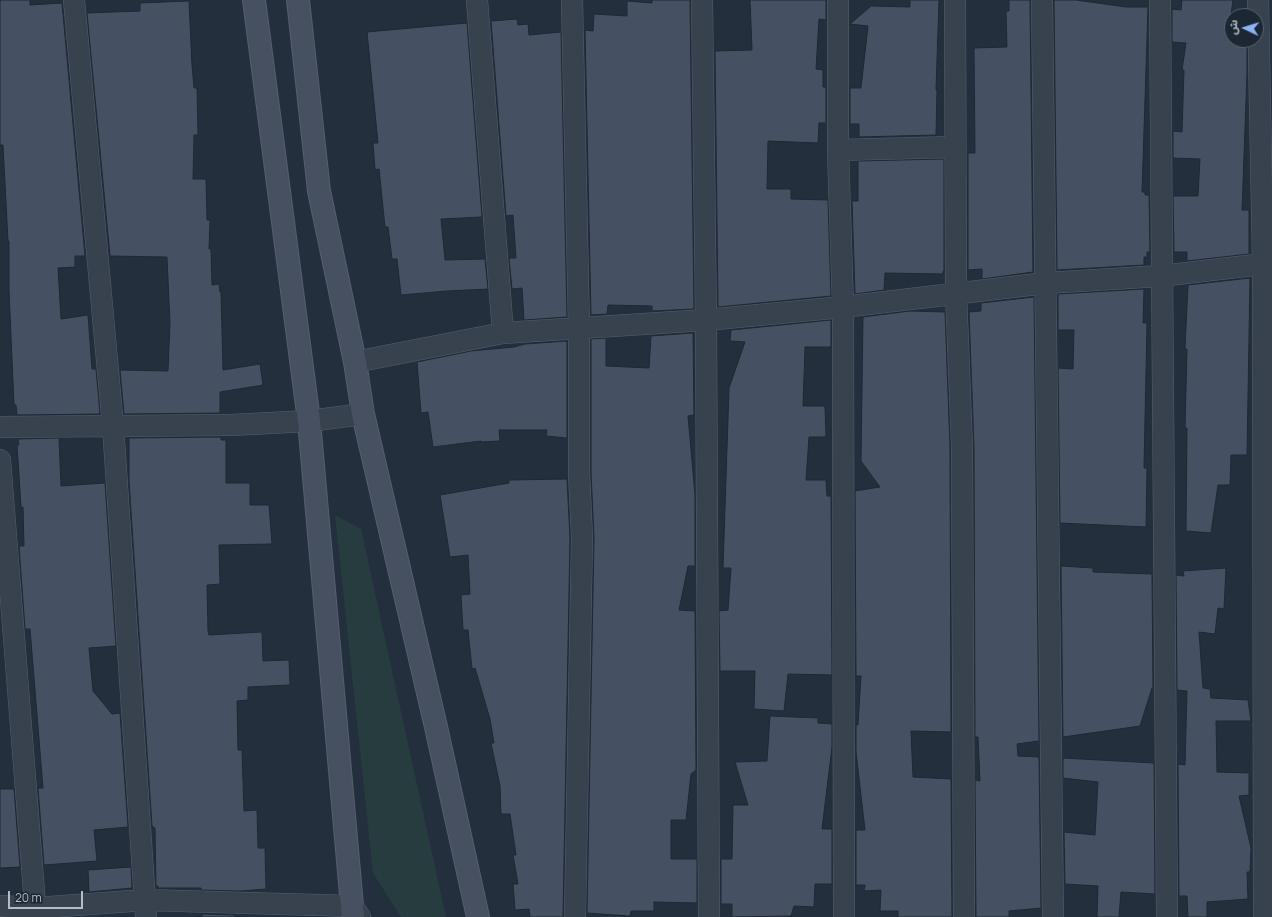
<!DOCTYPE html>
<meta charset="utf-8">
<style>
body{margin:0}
#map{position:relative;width:1272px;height:917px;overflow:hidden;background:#242f3e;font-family:Manrope,"Noto Sans Arabic",sans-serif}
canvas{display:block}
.north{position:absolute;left:1224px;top:8px;width:40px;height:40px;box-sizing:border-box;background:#1d2633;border:1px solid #59626f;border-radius:50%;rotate:274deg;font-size:11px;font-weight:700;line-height:16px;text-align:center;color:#b4bcc9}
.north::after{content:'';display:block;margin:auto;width:14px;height:18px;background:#8ab4f8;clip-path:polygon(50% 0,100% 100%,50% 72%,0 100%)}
.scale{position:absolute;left:8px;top:891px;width:75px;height:18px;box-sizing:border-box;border:2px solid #b4bcc9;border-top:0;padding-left:5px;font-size:12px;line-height:14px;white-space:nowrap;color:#b4bcc9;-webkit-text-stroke:3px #1d2633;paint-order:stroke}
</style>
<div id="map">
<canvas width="1272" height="917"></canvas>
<div class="north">ش</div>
<div class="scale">20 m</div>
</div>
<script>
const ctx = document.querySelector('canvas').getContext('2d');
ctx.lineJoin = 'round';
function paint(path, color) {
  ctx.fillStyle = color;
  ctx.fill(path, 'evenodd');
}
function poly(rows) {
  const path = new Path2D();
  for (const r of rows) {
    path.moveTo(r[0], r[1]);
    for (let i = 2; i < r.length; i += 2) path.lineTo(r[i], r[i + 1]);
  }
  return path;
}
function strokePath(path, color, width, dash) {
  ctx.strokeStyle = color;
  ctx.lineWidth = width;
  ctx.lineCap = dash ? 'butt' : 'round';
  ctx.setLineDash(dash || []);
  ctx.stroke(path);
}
const green = poly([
 [335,515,361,529,446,917,401,917,373,873]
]);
const building = poly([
 [0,0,30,0,30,5,62,3,85,256,75,256,75,267,58,268,61,319,88,315,92,369,96,369,100,414,17,415,16,405,14,405,9,290,9,241,8,241,3,145,0,145,0,0],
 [652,0,690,0,694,309,652,311,652,306,608,305,607,314,591,315,585,30,593,31,594,14,627,16,627,1,652,3,652,0],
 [750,0,826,0,826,20,819,19,816,69,823,70,823,87,826,87,826,123,819,123,818,143,768,141,767,189,791,189,791,199,828,200,831,296,718,307,715,51,752,50,750,0],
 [910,0,939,0,936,90,937,90,936,135,859,137,859,124,850,124,850,88,861,88,868,26,850,24,871,6,910,7,910,0],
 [1009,0,1030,0,1033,272,982,279,982,269,968,270,968,153,975,153,974,48,1007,47,1006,11,1009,11,1009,0],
 [1054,0,1076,0,1126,7,1148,7,1142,192,1145,192,1145,195,1149,195,1150,252,1147,252,1147,257,1144,257,1144,265,1057,270,1054,0],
 [1182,0,1233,0,1231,15,1246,14,1246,16,1232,16,1232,40,1247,40,1247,73,1242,210,1249,210,1249,254,1187,261,1187,252,1174,252,1173,196,1198,196,1200,159,1173,158,1173,131,1182,132,1184,70,1182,70,1186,43,1172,42,1172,9,1181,10,1182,0],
 [189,1,192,65,194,88,197,88,198,135,194,135,193,179,206,179,207,220,210,220,209,249,211,249,212,285,219,284,220,292,221,292,223,370,260,364,263,385,220,392,220,413,124,414,120,370,168,371,170,323,167,257,110,256,87,13,140,11,140,3,189,1],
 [517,19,518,25,528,24,529,35,561,32,567,317,524,320,522,288,512,289,509,258,516,258,513,215,506,216,491,21,517,19],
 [467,23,482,217,441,219,445,260,485,259,488,289,447,291,401,295,397,259,392,259,388,227,385,227,379,169,375,170,373,143,378,143,367,32,467,23],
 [944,159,944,270,942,274,885,273,884,290,855,294,852,201,858,201,858,161,944,159],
 [1250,278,1247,455,1231,455,1230,485,1218,485,1211,533,1186,531,1187,428,1185,428,1187,349,1185,349,1188,285,1250,278],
 [1144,289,1143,323,1147,323,1144,468,1147,468,1146,527,1060,523,1058,368,1073,369,1074,330,1058,330,1058,294,1144,289],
 [1034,297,1039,741,1017,744,1018,756,1039,757,1041,908,1009,911,1009,917,976,917,975,780,980,781,978,737,975,737,974,447,969,312,981,311,981,303,1034,297],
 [910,311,945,312,950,447,951,732,911,731,913,777,951,779,952,917,898,917,898,911,880,911,881,890,864,891,865,885,856,885,856,830,865,830,856,752,856,725,858,725,861,676,856,676,855,491,880,487,861,461,863,317,910,311],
 [831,320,831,347,805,347,803,406,825,406,826,437,809,437,806,480,826,480,827,496,831,496,832,675,788,674,784,711,754,709,755,671,720,671,719,611,728,610,731,568,723,568,729,388,745,342,730,341,731,330,831,320],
 [693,333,694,415,688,416,695,495,695,566,688,566,679,610,695,611,696,770,691,774,686,820,671,820,671,859,697,859,697,903,654,902,654,911,631,911,630,916,587,913,594,538,591,472,591,339,606,338,606,366,649,368,651,336,693,333],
 [567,341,567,438,546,436,547,430,499,430,500,441,481,442,481,441,433,447,428,412,421,413,417,362,471,351,514,347,525,344,567,341],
 [221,437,221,440,226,440,226,483,250,483,250,505,269,505,272,544,219,545,220,584,207,585,208,631,209,635,262,632,263,661,289,660,290,685,248,687,248,700,237,701,238,750,242,750,244,811,257,810,258,848,265,848,266,889,240,891,201,890,201,888,158,888,158,886,156,886,155,828,152,826,129,481,129,438,221,437],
 [59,438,61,486,105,483,116,646,89,648,93,691,112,714,120,713,128,827,94,830,97,861,44,865,38,788,43,788,30,629,25,629,19,546,24,546,23,507,21,507,17,445,19,445,18,439,59,438],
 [567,479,570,538,563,917,530,917,529,909,515,910,513,884,518,884,513,855,516,855,510,814,501,814,500,786,491,743,494,743,490,719,475,668,472,669,468,630,463,630,461,595,470,594,468,555,450,557,440,495,509,483,509,480,567,479],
 [1061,566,1093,568,1093,572,1152,574,1153,688,1152,688,1140,726,1063,737,1061,566],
 [1226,568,1224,609,1218,608,1215,634,1199,632,1203,688,1210,689,1211,698,1248,700,1251,721,1216,721,1217,772,1249,773,1249,795,1239,796,1251,848,1250,872,1247,872,1248,899,1207,902,1207,917,1188,917,1187,896,1179,896,1178,764,1185,765,1187,691,1177,690,1176,575,1184,576,1183,571,1226,568],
 [770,716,818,718,818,723,832,724,832,747,822,829,832,829,832,884,815,884,814,907,794,906,791,916,732,917,732,904,721,904,721,859,732,859,733,805,748,805,735,762,767,761,770,716],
 [1063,758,1154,763,1155,894,1121,892,1119,917,1097,917,1098,886,1065,884,1064,832,1095,835,1098,782,1063,778,1063,758],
 [0,789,14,789,20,867,0,868,0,789],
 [131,867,132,888,89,892,88,870,131,867],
 [202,914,235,915,235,917,202,917,202,914]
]);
const minor = poly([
 [74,0,113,426,146,917],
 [477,0,503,333],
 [572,0,579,328,579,472,582,538,575,917],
 [702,0,706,320,709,917],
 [838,0,838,150,843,307,844,917],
 [955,0,956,292,962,447,964,917],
 [1042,0,1053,917],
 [1160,0,1167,917],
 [1258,0,1263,264,1264,917],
 [838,150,954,147],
 [355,362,503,333,706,320,843,307,1046,283,1161,276,1272,263],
 [0,427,231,425,309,421,363,414],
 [0,460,36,917],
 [0,906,36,908,145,900,352,906,360,917]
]);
const secondary = poly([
 [254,0,309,421,353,917],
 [298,0,319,191,355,362,363,414,436,727,478,917]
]);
paint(green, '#263c3f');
paint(building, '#455162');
strokePath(building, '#1f2835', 1);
strokePath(minor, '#565f6c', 22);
strokePath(secondary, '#565f6c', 24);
strokePath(minor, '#38414e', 21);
strokePath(secondary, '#465061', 22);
</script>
